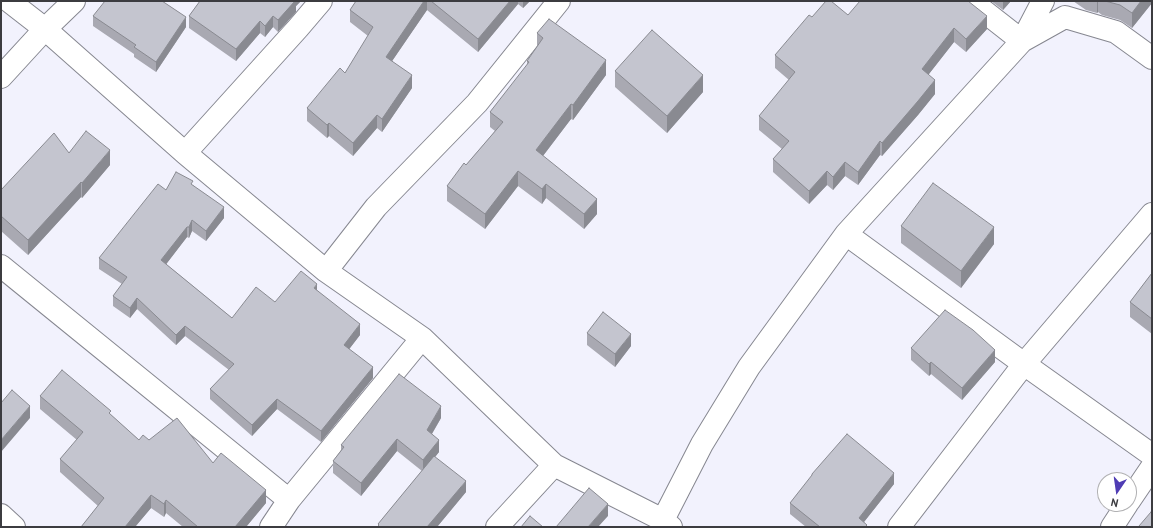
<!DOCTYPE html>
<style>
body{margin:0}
#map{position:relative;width:1153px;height:528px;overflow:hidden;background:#f2f2fd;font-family:"PT Sans",sans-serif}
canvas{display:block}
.frame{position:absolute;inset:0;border:2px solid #3c3c40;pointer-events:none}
.north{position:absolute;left:1097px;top:472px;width:40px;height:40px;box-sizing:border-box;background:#fff;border:1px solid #b1b1b3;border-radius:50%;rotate:193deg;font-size:11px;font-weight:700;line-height:16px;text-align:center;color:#3c3c40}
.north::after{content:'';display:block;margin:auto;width:14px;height:18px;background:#4f3cb4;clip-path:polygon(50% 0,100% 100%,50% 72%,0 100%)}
</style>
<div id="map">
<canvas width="1153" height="528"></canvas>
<div class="frame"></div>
<div class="north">N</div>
</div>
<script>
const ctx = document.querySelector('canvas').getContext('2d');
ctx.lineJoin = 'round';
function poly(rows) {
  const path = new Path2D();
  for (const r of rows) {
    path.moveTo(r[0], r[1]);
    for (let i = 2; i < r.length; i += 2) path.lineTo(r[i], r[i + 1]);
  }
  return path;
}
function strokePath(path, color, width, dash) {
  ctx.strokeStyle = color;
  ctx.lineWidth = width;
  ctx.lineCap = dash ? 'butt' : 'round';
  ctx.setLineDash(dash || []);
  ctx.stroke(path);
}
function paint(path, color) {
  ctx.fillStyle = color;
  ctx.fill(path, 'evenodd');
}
const minor = poly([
 [9,1,45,29,185,153,326,271,422,338,554,465,663,520,671,527],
 [971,1,1022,41,1065,17,1116,32,1152,58],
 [1,77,45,29,74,1],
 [185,153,298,28,321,1],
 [846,234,1024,364,1152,455],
 [1,266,289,500],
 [326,271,376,207,477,103,559,1],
 [1129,501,1152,467],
 [1,515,14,527],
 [663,520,702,444,749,367,846,234,1022,41,1043,1],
 [271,527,289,500,422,338],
 [497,527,554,465],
 [899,527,1024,364,1152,214],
 [1112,527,1127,504]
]);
const wall = poly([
 [200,1,301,1,296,6,296,12,278,32,273,27,265,37,260,33,236,61,189,28,189,16],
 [356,1,530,1,523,8,518,4,478,52,427,10,392,61,412,88,382,132,377,128,353,156,329,136,327,138,307,121,307,108,345,73,368,36,350,22,350,10],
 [991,1,1011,1,1003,10],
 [1073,1,1152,1,1152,3,1132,28,1120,20,1102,15,1098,12,1097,13,1086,10],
 [848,15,987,29,966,52,954,42,928,75,935,94,918,115,882,156,880,155,858,185,845,176,833,190,827,185,809,204,773,172,773,159,782,149,759,130,759,116,789,80,775,68,775,55,812,17],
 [93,16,186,27,156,72,134,57,134,54,93,26],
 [537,33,606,75,573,120,571,119,543,156,597,214,584,229,546,198,542,204,518,186,485,229,447,201,447,186,466,165,495,131,490,127,490,112,527,66,527,61,537,47],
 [615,71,703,92,667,133,615,87],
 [69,153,110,165,82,198,81,197,28,255,1,231,1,190],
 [193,185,224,218,206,241,192,231,189,238,187,237,166,264,232,318,275,302,317,290,360,335,349,349,373,378,321,442,277,409,252,436,210,399,210,389,229,370,185,336,176,345,137,309,130,318,113,306,113,296,122,284,99,269,99,258,166,190],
 [901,226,994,244,961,288,901,243],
 [1152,273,1152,334,1130,317,1130,302],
 [587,333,631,346,615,367,587,345],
 [911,348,995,362,962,400,931,374,929,376,911,360],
 [40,396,111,415,139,440,149,440,213,463,266,503,246,527,183,527,166,513,164,517,151,508,135,527,81,527,98,506,60,472,60,459,77,440,40,409],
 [441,418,432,434,439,452,435,457,466,492,437,527,377,527,378,526,378,524,422,471,397,451,361,496,333,473,333,461,341,450,341,445],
 [812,474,894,484,864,522,867,527,806,527,790,514,790,503,812,476]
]);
const shadedWall = poly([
 [292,1,301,1,296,6,296,12,278,32,278,20],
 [424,1,427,1,427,10,386,70,386,57],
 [510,1,518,1,518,4,478,52,478,39],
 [523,1,530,1,523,8],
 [1003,1,1011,1,1003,10],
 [1097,1,1098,1,1098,12,1097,13],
 [1141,1,1152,1,1152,3,1132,28,1132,13],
 [273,16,273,27,265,37,265,26],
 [987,16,987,29,966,52,966,39],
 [186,17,186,27,156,72,156,62],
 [260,21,260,33,236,61,236,49],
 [954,28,954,42,922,83,922,69],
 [606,60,606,75,573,120,573,105],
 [412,75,412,88,382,132,382,119],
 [703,75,703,92,667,133,667,116],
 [935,80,935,94,918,115,882,156,882,143],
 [571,104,571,119,536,165,536,150],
 [377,115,377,128,353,156,353,143],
 [329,123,329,136,327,138,327,125],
 [880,141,880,155,858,185,858,172],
 [110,150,110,165,82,198,82,183],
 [845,162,845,176,833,190,833,177],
 [518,171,518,186,485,229,485,214],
 [827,171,827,185,809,204,809,191],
 [81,182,81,197,28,255,28,240],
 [546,184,546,198,542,204,542,189],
 [597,199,597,214,584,229,584,214],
 [224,207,224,218,206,241,206,231],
 [192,220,192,231,189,238,189,227],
 [187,227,187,237,161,271,161,260],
 [994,227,994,244,961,288,961,271],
 [317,284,317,295,314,288],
 [137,298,137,309,130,318,130,308],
 [360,324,360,335,344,356,344,345],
 [185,326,185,336,176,345,176,335],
 [631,334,631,346,615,367,615,354],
 [995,350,995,362,962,400,962,388],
 [931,362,931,374,929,376,929,364],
 [373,367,373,378,321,442,321,431],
 [277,399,277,409,252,436,252,425],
 [30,406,30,418,1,452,1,440],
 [441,406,441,418,427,442,427,430],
 [397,439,397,451,361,496,361,483],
 [439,440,439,452,423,472,423,460],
 [894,473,894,484,860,527,859,518],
 [466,481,466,492,437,527,427,527],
 [266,490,266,503,246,527,235,527],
 [151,495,151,508,135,527,125,527],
 [166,500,166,513,164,517,164,504],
 [608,504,608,516,598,527,588,527]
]);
const building = poly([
 [105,1,162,1,186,17,156,62,134,47,136,45,93,16,105,1],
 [200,1,295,1,278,20,273,16,265,26,260,21,236,49,189,16,200,1],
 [356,1,424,1,386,57,412,75,382,119,377,115,353,143,329,123,327,125,307,108,340,68,345,73,373,27,350,10,356,1],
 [431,1,510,1,478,39,431,1],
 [826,1,831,1,848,15,860,1,968,1,987,16,966,39,954,28,922,69,935,80,918,101,882,143,880,141,858,172,845,162,833,177,827,171,809,191,773,159,789,141,759,116,795,72,775,55,809,15,812,17,826,1],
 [1105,1,1141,1,1132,13,1120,5,1105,1],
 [549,19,606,60,573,105,571,104,536,150,597,199,584,214,546,184,542,189,518,171,485,214,447,186,464,163,466,165,503,122,490,112,529,62,527,61,543,38,537,33,549,19],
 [652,30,703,75,667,116,615,71,652,30],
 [86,131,110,150,82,183,81,182,28,240,1,216,1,190,54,133,69,153,86,131],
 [176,172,193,181,191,184,224,207,206,231,192,220,189,227,187,227,161,260,232,318,256,287,275,302,301,271,317,284,314,288,360,324,344,345,373,367,321,431,277,399,252,425,210,389,234,364,185,326,176,335,137,298,130,308,113,296,127,277,99,258,158,184,166,190,176,172],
 [933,183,994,227,961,271,901,226,933,183],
 [1152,273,1152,319,1130,302,1152,273],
 [945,310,973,330,995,350,962,388,931,362,929,364,911,348,945,310],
 [603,312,631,334,615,354,587,333,603,312],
 [62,370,111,411,109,413,139,440,143,435,149,440,177,418,213,463,221,453,266,490,235,527,198,527,166,500,164,504,151,495,125,527,81,527,104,498,60,459,83,432,40,396,62,370],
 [399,374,441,406,427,430,439,440,423,460,397,439,361,483,333,461,344,447,341,445,399,374],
 [12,390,30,406,1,440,1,403,12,390],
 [847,434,894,473,859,518,867,525,865,527,820,527,790,503,812,475,812,474,847,434],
 [434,456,466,481,427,527,377,527,379,525,378,524,434,456],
 [589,488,608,504,588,527,556,527,589,488],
 [1151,512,1152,513,1152,527,1139,527,1139,526,1151,512],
 [530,516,543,527,521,527,530,516]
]);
strokePath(minor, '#868790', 24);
strokePath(minor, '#fff', 22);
paint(wall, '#a9a9b2');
paint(shadedWall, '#898a91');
paint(building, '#c4c5cf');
strokePath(building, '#898a91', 1);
</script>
